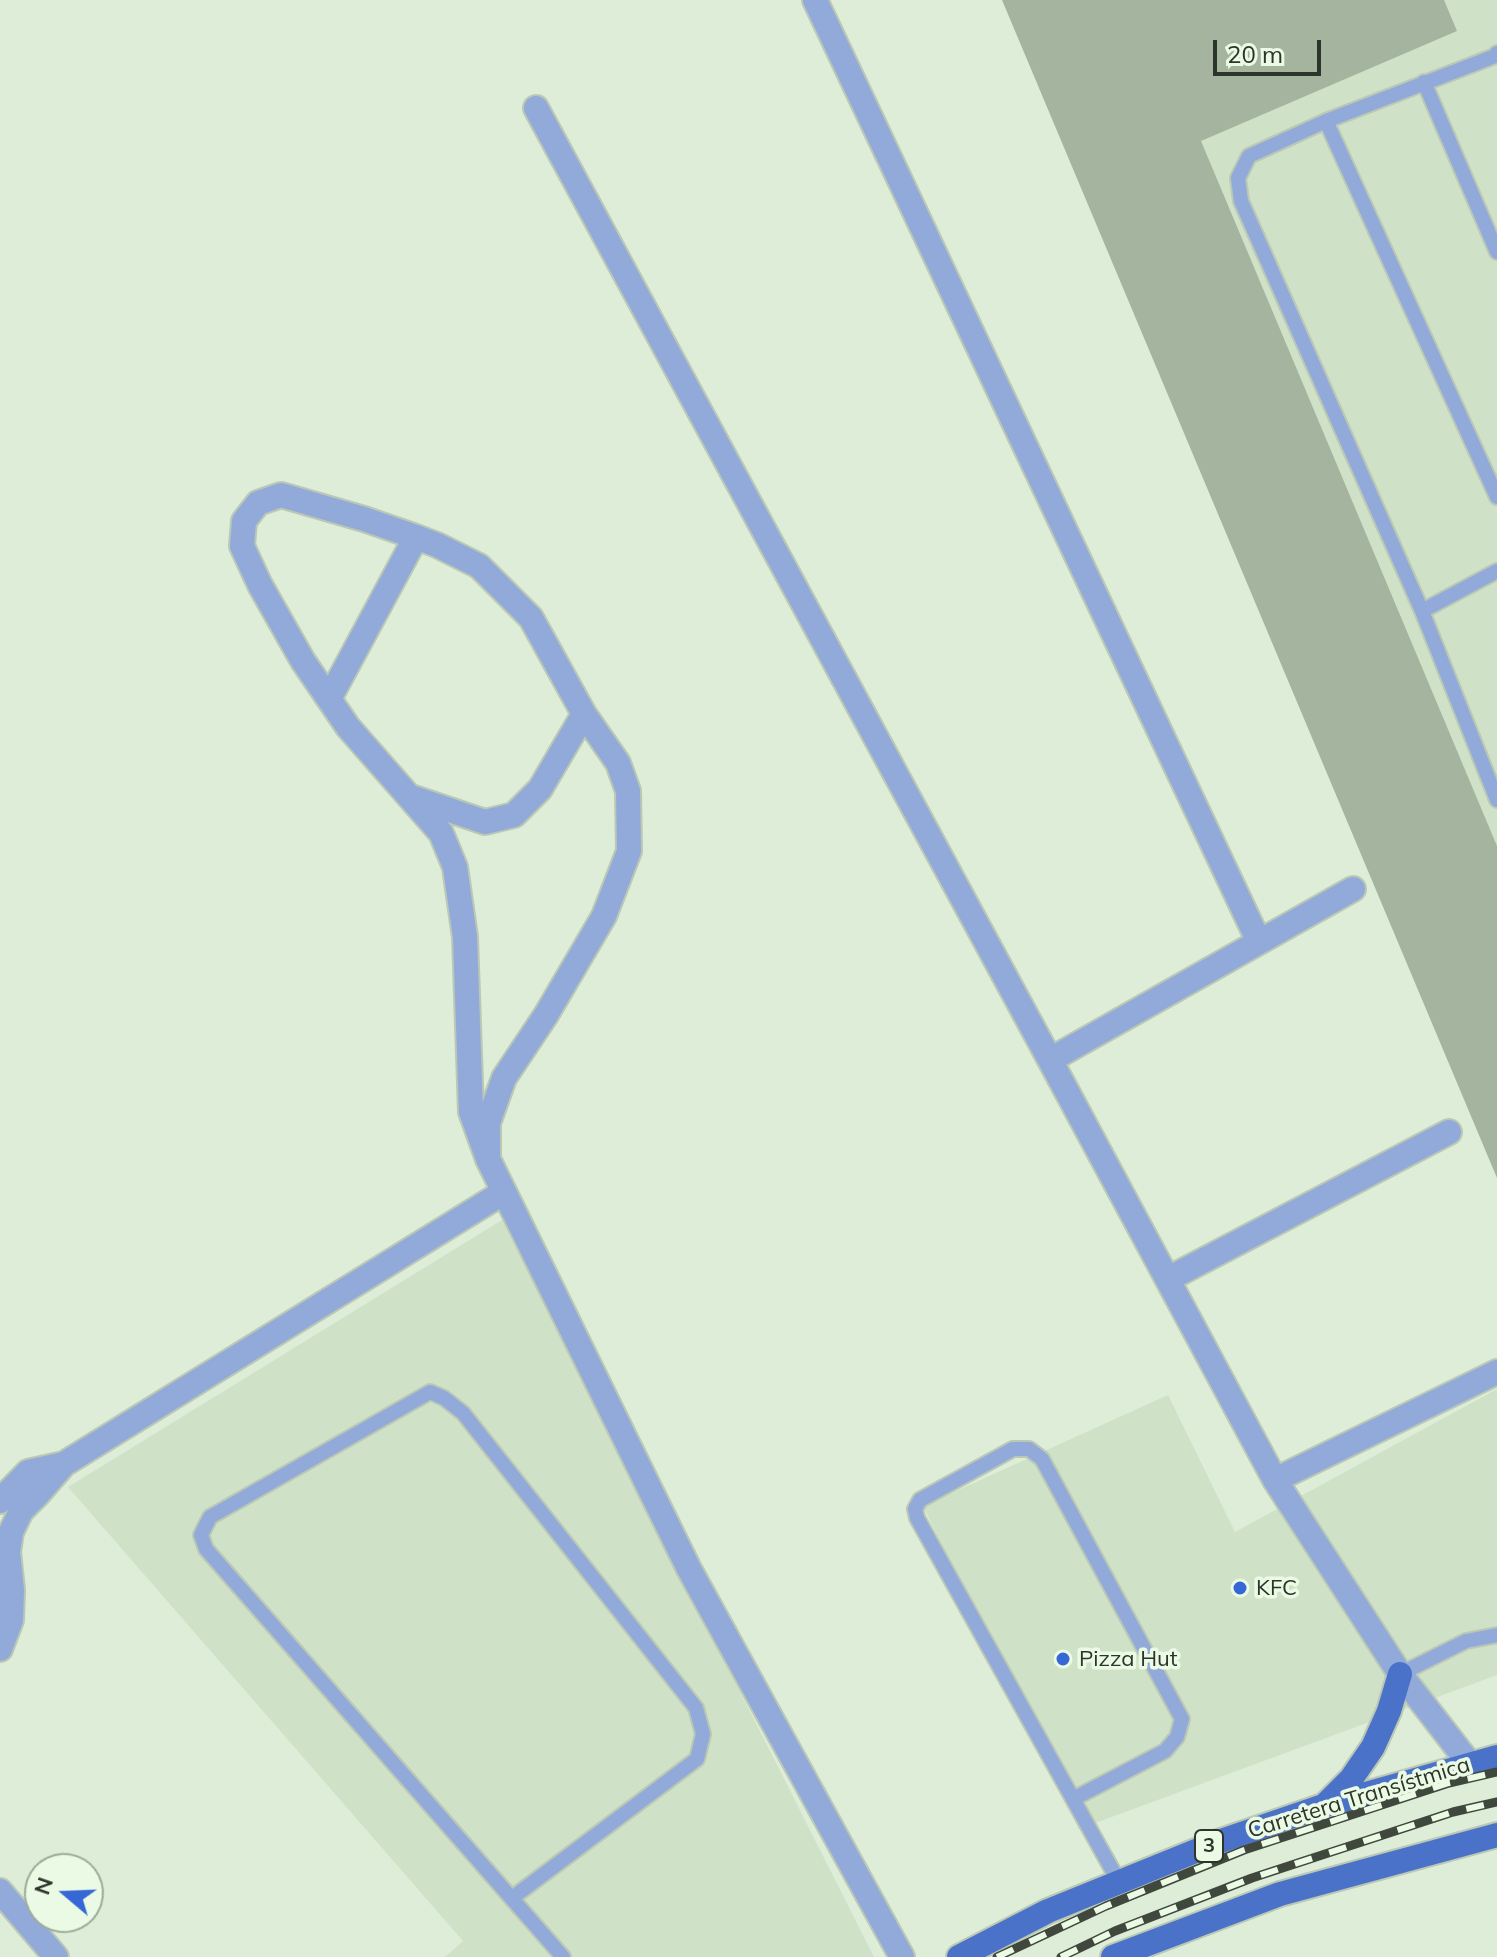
<!DOCTYPE html>
<meta charset="utf-8">
<style>
body{margin:0}
#map{position:relative;width:1497px;height:1957px;overflow:hidden;background:#ddedd7;font-family:Mulish,sans-serif}
canvas{display:block}
.north{position:absolute;left:24px;top:1853px;width:80px;height:80px;box-sizing:border-box;background:#eafae4;border:2px solid #9eab9a;border-radius:50%;rotate:289deg;font-size:22px;font-weight:700;line-height:32px;text-align:center;color:#2d342b}
.north::after{content:'';display:block;margin:auto;width:28px;height:36px;background:#3767d7;clip-path:polygon(50% 0,100% 100%,50% 72%,0 100%)}
.scale{position:absolute;left:1213px;top:40px;width:108px;height:36px;box-sizing:border-box;border:4px solid #2d342b;border-top:0;padding-left:10px;font-size:24px;line-height:28px;white-space:nowrap;color:#2d342b;-webkit-text-stroke:6px #eafae4;paint-order:stroke}
</style>
<div id="map">
<canvas width="1497" height="1957"></canvas>
<div class="north">N</div>
<div class="scale">20 m</div>
</div>
<script>
const ctx = document.querySelector('canvas').getContext('2d');
ctx.lineJoin = 'round';
function paint(path, color) {
  ctx.fillStyle = color;
  ctx.fill(path, 'evenodd');
}
function poly(rows) {
  const path = new Path2D();
  for (const r of rows) {
    path.moveTo(r[0], r[1]);
    for (let i = 2; i < r.length; i += 2) path.lineTo(r[i], r[i + 1]);
  }
  return path;
}
function strokePath(path, color, width, dash) {
  ctx.strokeStyle = color;
  ctx.lineWidth = width;
  ctx.lineCap = dash ? 'butt' : 'round';
  ctx.setLineDash(dash || []);
  ctx.stroke(path);
}
function drawText(font, color, halo, rows, align = 'center') {
  ctx.font = font + ' Mulish,sans-serif';
  ctx.lineWidth = 7;
  ctx.setLineDash([]);
  ctx.textBaseline = 'middle';
  ctx.strokeStyle = halo;
  ctx.fillStyle = color;
  for (const [text, x, y, turn = 0] of rows) {
    ctx.save();
    ctx.translate(x, y);
    ctx.rotate((+turn || 0) * Math.PI / 180);
    ctx.textAlign = isNaN(turn) ? turn : align;
    if (halo) ctx.strokeText(text, 0, 0);
    ctx.fillText(text, 0, 0);
    ctx.restore();
  }
}
const built = poly([
 [1004,0,1497,0,1497,1111],
 [502,1220,874,1957,445,1957,463,1941,68,1487],
 [1497,1389,1497,1675,1079,1829,923,1506,1168,1395,1235,1532]
]);
const building = poly([
 [1002,0,1444,0,1457,31,1201,141,1497,846,1497,1178]
]);
const lane = poly([
 [1497,53,1495,56,1326,121,1249,156,1238,178,1241,201,1422,611,1497,800],
 [1424,82,1497,252],
 [1326,121,1497,497],
 [1422,611,1497,571],
 [1400,1674,1466,1641,1497,1635],
 [1073,1799,1165,1751,1177,1737,1182,1719,1042,1459,1029,1449,1013,1449,920,1500,915,1509,917,1518,1073,1799,1119,1882],
 [512,1898,697,1759,703,1734,696,1708,463,1413,444,1398,430,1392,210,1517,201,1535,206,1549,563,1957]
]);
const street = poly([
 [815,0,1259,942],
 [536,108,1050,1060,1275,1480,1400,1674,1469,1763],
 [329,699,416,537],
 [414,798,485,822,514,815,540,789,584,714],
 [1050,1060,1353,889],
 [488,1159,488,1123,504,1078,546,1015,604,916,629,851,628,791,618,763,584,714,531,618,479,566,437,545,416,537,364,519,281,495,258,503,244,521,242,546,260,585,303,661,348,727,441,833,455,867,465,937,471,1112,488,1159,689,1569,902,1957],
 [1168,1279,1449,1132],
 [1275,1480,1497,1372],
 [0,1501,28,1472,64,1464],
 [0,1649,11,1620,12,1590,8,1552,11,1532,21,1511,38,1494,64,1464,504,1192],
 [0,1891,56,1957]
]);
const primary = poly([
 [1325,1805,1351,1779,1373,1747,1389,1711,1400,1674],
 [959,1957,1048,1911,1218,1842,1323,1806,1497,1757],
 [1113,1957,1280,1894,1497,1835]
]);
const rail = poly([
 [997,1957,1106,1906,1244,1850,1449,1783,1497,1772],
 [1061,1957,1115,1931,1252,1878,1453,1812,1497,1802]
]);
const markers = [
 [1240,1588,8,"#3767d7"],
 [1063,1659,8,"#3767d7"]
];
const shields = [
 [1209,1846,28]
];
const shieldNames = [
 ["3",1209,1846]
];
const poiNames = [
 ["KFC",1256,1588],
 ["Pizza Hut",1079,1659]
];
const streetNames = [
 ["Carretera Transístmica",1359,1798,-17]
];
paint(built, '#cfe2c7');
paint(building, '#a5b49f');
strokePath(lane, '#bac8b5', 18);
strokePath(street, '#bac8b5', 28);
strokePath(primary, '#bac8b5', 28);
strokePath(lane, '#91aada', 14);
strokePath(street, '#91aada', 24);
strokePath(primary, '#4a72c9', 24);
strokePath(rail, '#40483d', 9);
strokePath(rail, '#eafae4', 6, [18]);
for (const [x, y, r, color] of markers) {
  const dot = new Path2D();
  dot.arc(x, y, r, 0, 2 * Math.PI);
  ctx.fillStyle = color;
  ctx.fill(dot);
  strokePath(dot, '#eafae4', 3);
}
for (const [x, y, w] of shields) {
  const box = new Path2D();
  box.roundRect(x - w / 2, y - 16, w, 32, 6);
  ctx.fillStyle = '#eafae4';
  ctx.fill(box);
  strokePath(box, '#2d342b', 2);
}
drawText('bold 20px', '#2d342b', null, shieldNames);
drawText('22px', '#2d342b', '#eafae4', poiNames, 'left');
drawText('22px', '#2d342b', '#eafae4', streetNames);
</script>
